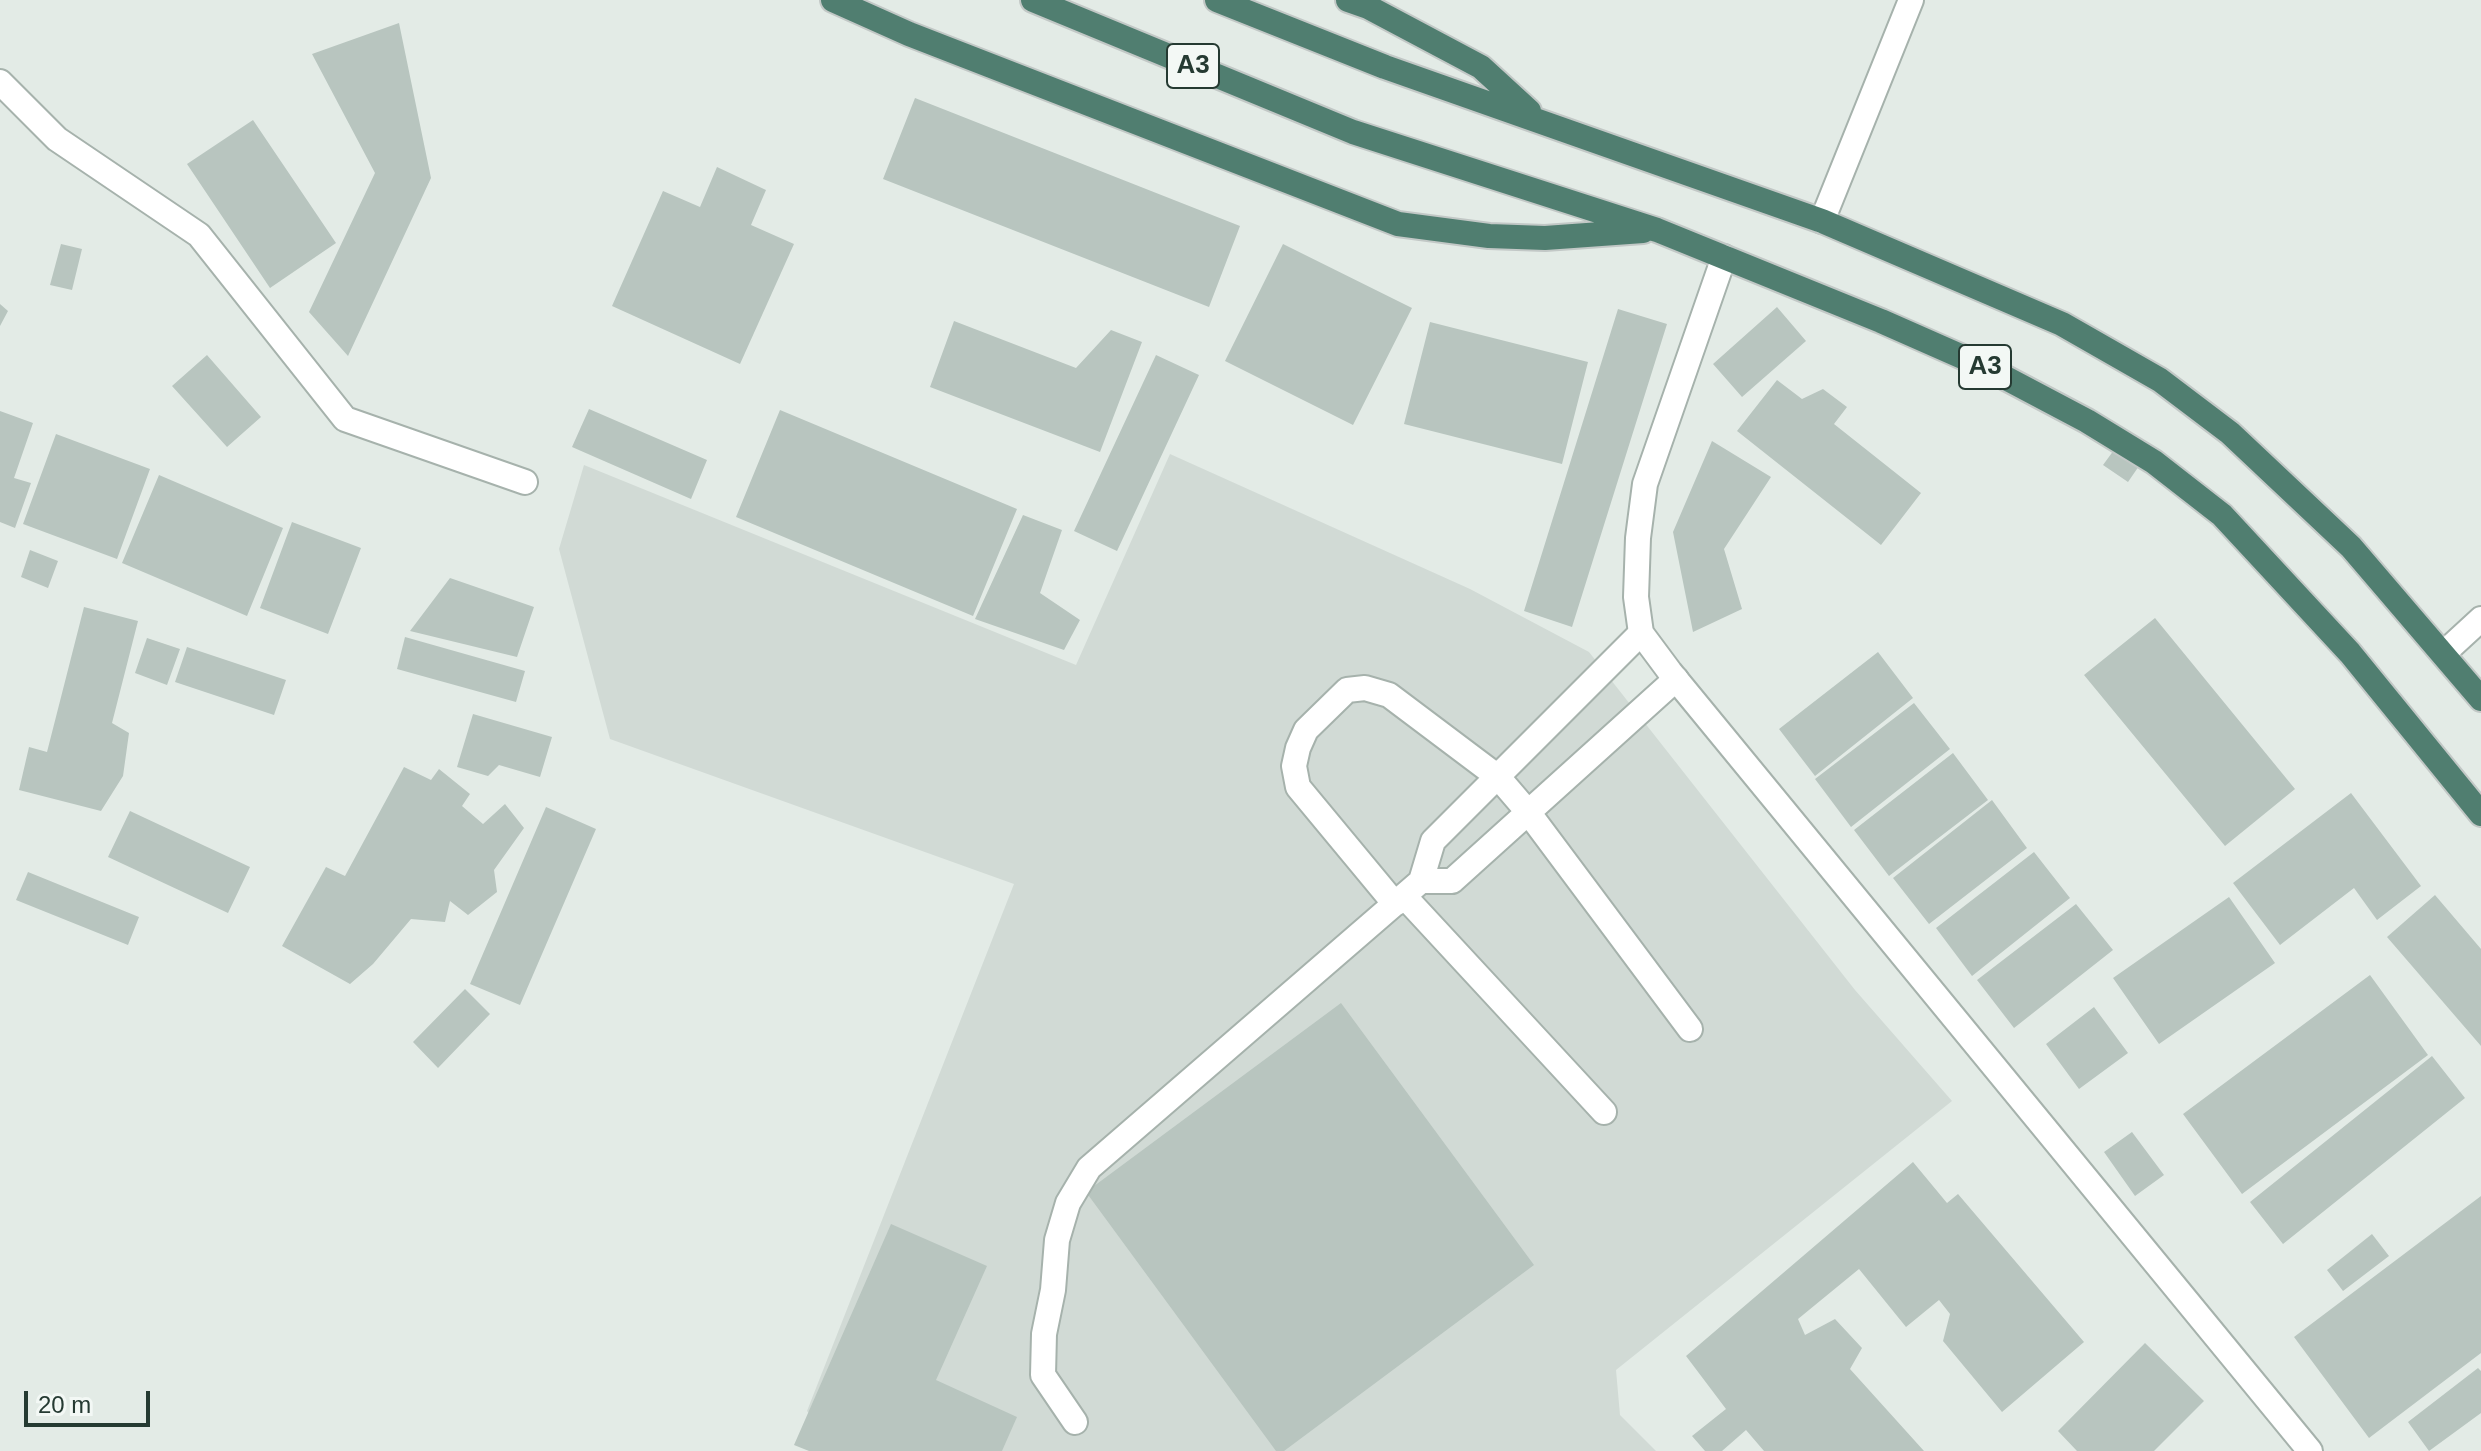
<!DOCTYPE html>
<style>
body{margin:0}
#map{position:relative;width:2481px;height:1451px;overflow:hidden;background:#e3ebe6;font-family:Helvetica,sans-serif}
canvas{display:block}
.scale{position:absolute;left:24px;top:1391px;width:126px;height:36px;box-sizing:border-box;border:4px solid #253a32;border-top:0;padding-left:10px;font-size:24px;line-height:28px;white-space:nowrap;color:#253a32;-webkit-text-stroke:6px #f3f8f5;paint-order:stroke}
</style>
<div id="map">
<canvas width="2481" height="1451"></canvas>
<div class="scale">20 m</div>
</div>
<script>
const ctx = document.querySelector('canvas').getContext('2d');
ctx.lineJoin = 'round';
function paint(path, color) {
  ctx.fillStyle = color;
  ctx.fill(path, 'evenodd');
}
function poly(rows) {
  const path = new Path2D();
  for (const r of rows) {
    path.moveTo(r[0], r[1]);
    for (let i = 2; i < r.length; i += 2) path.lineTo(r[i], r[i + 1]);
  }
  return path;
}
function strokePath(path, color, width, dash) {
  ctx.strokeStyle = color;
  ctx.lineWidth = width;
  ctx.lineCap = dash ? 'butt' : 'round';
  ctx.setLineDash(dash || []);
  ctx.stroke(path);
}
function drawText(font, color, halo, rows, align = 'center') {
  ctx.font = font + ' Helvetica,sans-serif';
  ctx.lineWidth = 6;
  ctx.setLineDash([]);
  ctx.textBaseline = 'middle';
  ctx.strokeStyle = halo;
  ctx.fillStyle = color;
  for (const [text, x, y, turn = 0] of rows) {
    ctx.save();
    ctx.translate(x, y);
    ctx.rotate((+turn || 0) * Math.PI / 180);
    ctx.textAlign = isNaN(turn) ? turn : align;
    if (halo) ctx.strokeText(text, 0, 0);
    ctx.fillText(text, 0, 0);
    ctx.restore();
  }
}
const built = poly([
 [1170,454,1470,589,1589,652,1855,990,1952,1101,1616,1370,1620,1415,1656,1451,839,1451,807,1411,1014,884,610,739,559,549,584,465,1076,665]
]);
const building = poly([
 [399,23,431,178,348,356,309,312,375,173,312,54],
 [915,98,1240,226,1209,307,883,179],
 [253,120,336,243,270,288,187,164],
 [717,167,766,190,751,225,794,244,740,364,612,306,663,191,700,207],
 [61,244,82,249,72,290,50,285],
 [1283,244,1412,308,1353,425,1225,361],
 [0,304,8,311,0,326],
 [1777,307,1806,341,1742,397,1713,364],
 [1618,309,1667,324,1572,627,1524,611],
 [954,321,1076,368,1111,330,1142,342,1100,452,930,387],
 [1430,322,1588,362,1562,464,1404,424],
 [207,355,261,417,227,447,172,386],
 [1156,355,1199,375,1117,551,1074,531],
 [1777,380,1802,399,1823,389,1847,407,1834,424,1921,493,1881,545,1737,431],
 [589,409,707,460,691,499,572,447],
 [780,410,1017,509,973,616,736,517],
 [0,411,33,423,14,478,31,483,15,528,0,522],
 [56,434,150,469,117,559,23,524],
 [1712,441,1771,477,1724,549,1742,609,1693,632,1673,532],
 [2114,450,2139,466,2128,482,2103,465],
 [159,475,283,528,247,616,122,563],
 [1023,515,1062,530,1040,593,1080,620,1064,650,975,619],
 [292,522,361,548,328,634,260,608],
 [30,550,58,561,48,588,21,577],
 [450,578,534,607,517,657,410,631],
 [84,607,138,621,112,723,129,733,123,776,101,811,19,790,29,747,47,752],
 [2155,618,2295,789,2225,846,2084,675],
 [405,637,525,671,516,702,397,669],
 [147,638,180,649,167,685,135,673],
 [187,647,286,680,274,715,175,682],
 [1878,652,1913,698,1815,776,1779,729],
 [1914,703,1950,749,1851,827,1815,779],
 [473,714,552,737,540,777,499,765,488,776,457,767],
 [1953,753,1988,800,1889,876,1854,830],
 [404,767,431,780,439,769,470,794,462,806,483,824,505,804,524,828,494,870,497,892,468,915,450,901,445,922,411,919,373,964,350,984,282,946,326,867,345,876],
 [2351,793,2421,886,2377,920,2354,888,2280,945,2233,883],
 [1992,800,2027,848,1929,924,1893,878],
 [546,807,596,829,520,1005,470,984],
 [130,811,250,867,228,913,108,857],
 [2034,852,2070,898,1972,976,1936,928],
 [28,872,139,917,128,945,16,900],
 [2435,895,2481,949,2481,1046,2387,937],
 [2229,897,2275,963,2159,1044,2113,978],
 [2076,904,2113,950,2014,1028,1977,980],
 [2370,975,2428,1055,2242,1194,2183,1114],
 [465,989,490,1014,438,1068,413,1042],
 [1341,1003,1534,1265,1284,1451,1276,1451,1086,1192],
 [2094,1007,2128,1053,2079,1089,2046,1044],
 [2432,1056,2465,1098,2283,1244,2250,1202],
 [2132,1132,2164,1175,2135,1196,2104,1152],
 [1913,1162,1947,1203,1958,1194,2084,1342,2002,1412,1943,1341,1950,1314,1939,1300,1906,1327,1859,1269,1798,1319,1805,1335,1835,1319,1862,1348,1850,1369,1924,1451,1764,1451,1746,1430,1722,1451,1705,1451,1692,1436,1726,1409,1686,1356],
 [2481,1196,2481,1353,2369,1438,2294,1337],
 [891,1224,987,1266,936,1380,1017,1417,1002,1451,809,1451,794,1445],
 [2372,1234,2389,1256,2343,1291,2327,1270],
 [2145,1343,2204,1401,2154,1451,2077,1451,2058,1431],
 [2478,1368,2481,1371,2481,1413,2429,1451,2408,1422]
]);
const service = poly([
 [1822,221,1911,0],
 [1641,633,1433,841,1421,881,1452,881,1676,679],
 [2444,653,2481,619],
 [1404,896,1604,1112],
 [1395,904,1298,787,1294,766,1298,748,1306,730,1347,690,1365,688,1389,695,1498,777,1528,812,1690,1029],
 [1075,1422,1043,1375,1044,1334,1053,1290,1057,1240,1068,1203,1089,1168,1421,881]
]);
const minor = poly([
 [0,82,57,139,199,235,345,419,525,482],
 [1724,257,1645,484,1638,538,1636,597,1641,633,1670,672,2310,1451]
]);
const trunk = poly([
 [833,0,909,34,1398,224,1489,236,1545,238,1643,231],
 [1033,0,1353,132,1657,230,1881,321,1983,366,2087,421,2154,462,2222,515,2350,653,2481,814],
 [1217,0,1385,67,1822,221,2062,324,2160,380,2230,433,2351,547,2481,699],
 [1348,0,1368,7,1481,67,1529,111]
]);
const shields = [
 [1193,66,52],
 [1985,367,52]
];
const shieldNames = [
 ["A3",1193,66],
 ["A3",1985,367]
];
paint(built, '#d1dad5');
paint(building, '#b8c5bf');
strokePath(service, '#a6b2ac', 28);
strokePath(minor, '#a6b2ac', 28);
strokePath(trunk, '#c2c8c6', 28);
strokePath(service, '#fff', 24);
strokePath(minor, '#fff', 24);
strokePath(trunk, '#507e70', 24);
for (const [x, y, w] of shields) {
  const box = new Path2D();
  box.roundRect(x - w / 2, y - 22, w, 44, 6);
  ctx.fillStyle = '#f3f8f5';
  ctx.fill(box);
  strokePath(box, '#253a32', 2);
}
drawText('bold 26px', '#253a32', null, shieldNames);
</script>
